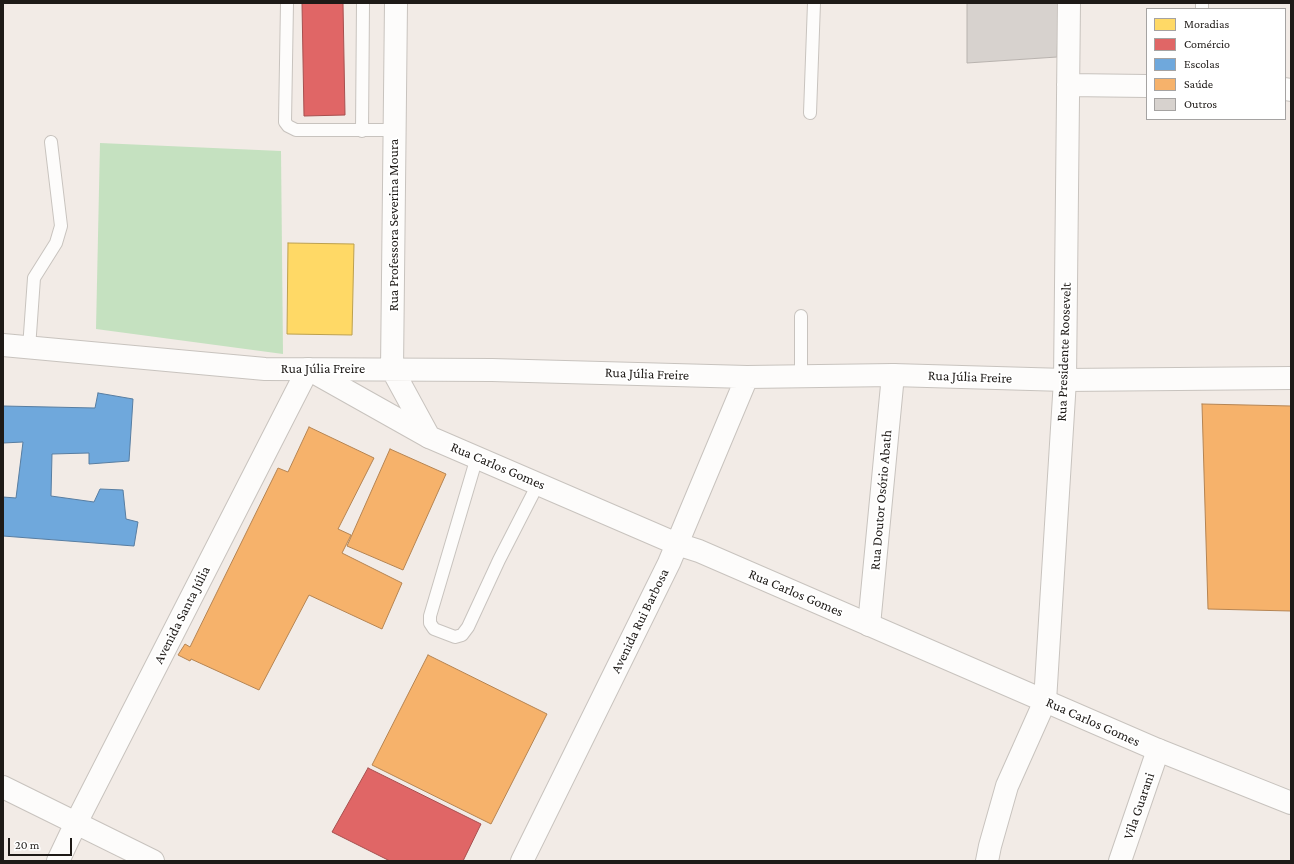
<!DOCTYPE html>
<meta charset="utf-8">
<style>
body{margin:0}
#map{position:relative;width:1294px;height:864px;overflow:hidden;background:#f2ebe6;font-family:"Crimson Pro",serif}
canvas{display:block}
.frame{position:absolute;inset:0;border:4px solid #1e1a17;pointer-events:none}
.legend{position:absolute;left:1146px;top:8px;width:140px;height:112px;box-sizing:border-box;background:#fff;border:1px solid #a5a3a2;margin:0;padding:5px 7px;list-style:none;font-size:12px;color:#1e1a17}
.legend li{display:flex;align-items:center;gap:8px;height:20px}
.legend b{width:20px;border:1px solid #a5a3a2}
.scale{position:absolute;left:8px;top:838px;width:64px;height:18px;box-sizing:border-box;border:2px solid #1e1a17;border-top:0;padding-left:5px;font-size:12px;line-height:14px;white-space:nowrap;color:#1e1a17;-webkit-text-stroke:3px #fff;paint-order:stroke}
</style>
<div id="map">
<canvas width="1294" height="864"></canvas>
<div class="frame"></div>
<ul class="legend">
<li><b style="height:11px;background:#ffd966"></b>Moradias</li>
<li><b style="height:11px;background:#e06666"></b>Comércio</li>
<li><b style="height:11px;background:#6fa8dc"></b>Escolas</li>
<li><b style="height:11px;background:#f6b26b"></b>Saúde</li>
<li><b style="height:11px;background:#d7d2ce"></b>Outros</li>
</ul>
<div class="scale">20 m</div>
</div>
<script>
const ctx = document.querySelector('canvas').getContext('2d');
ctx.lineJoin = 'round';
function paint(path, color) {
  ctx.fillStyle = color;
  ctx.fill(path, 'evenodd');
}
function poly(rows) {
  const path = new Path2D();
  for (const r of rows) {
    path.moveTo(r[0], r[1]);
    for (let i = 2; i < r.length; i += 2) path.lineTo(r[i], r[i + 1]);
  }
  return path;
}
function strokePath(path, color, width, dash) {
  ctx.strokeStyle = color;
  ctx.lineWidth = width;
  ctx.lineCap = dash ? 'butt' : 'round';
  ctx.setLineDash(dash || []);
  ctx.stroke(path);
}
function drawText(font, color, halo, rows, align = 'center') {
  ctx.font = font + ' "Crimson Pro",serif';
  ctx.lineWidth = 4;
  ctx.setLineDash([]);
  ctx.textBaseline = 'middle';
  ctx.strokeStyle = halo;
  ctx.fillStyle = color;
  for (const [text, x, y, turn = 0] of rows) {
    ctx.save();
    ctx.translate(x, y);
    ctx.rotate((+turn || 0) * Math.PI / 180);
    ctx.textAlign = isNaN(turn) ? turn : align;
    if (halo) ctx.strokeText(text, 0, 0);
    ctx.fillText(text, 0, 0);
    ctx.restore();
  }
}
const green = poly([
 [100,143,281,151,283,354,96,329]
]);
const homes = poly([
 [288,243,354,244,352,335,287,334,288,243]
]);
const shops = poly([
 [302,3,343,3,345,115,304,116,302,3],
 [368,768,481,824,463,861,390,861,332,832,368,768]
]);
const schools = poly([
 [98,393,133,399,129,461,89,464,89,453,52,454,51,496,94,502,100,489,123,490,126,519,138,522,134,546,3,536,3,497,16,498,23,442,3,443,3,406,95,408,98,393]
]);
const health = poly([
 [1202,404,1291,406,1291,611,1208,609,1202,404],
 [309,427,374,458,338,529,351,535,342,553,402,583,382,629,309,595,259,690,191,659,190,661,178,655,185,644,190,647,278,468,288,472,309,427],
 [390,449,446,474,403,570,347,546,390,449],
 [428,655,547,714,491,824,372,765,428,655]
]);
const building = poly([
 [967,3,1059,3,1057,57,967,63,967,3]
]);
const lane = poly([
 [287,3,285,122,288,126,296,130,394,130],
 [1202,9,1202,3],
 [810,113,814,3],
 [362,131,363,3],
 [801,316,801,377],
 [29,348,34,278,56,243,61,226,51,142],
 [477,457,430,616,430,623,434,629,455,637,462,635,468,627,499,560,538,484]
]);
const street = poly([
 [1068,85,1147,86],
 [1285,89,1291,90],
 [869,625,893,375],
 [3,787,153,861],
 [58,861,76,823,308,369,429,437],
 [987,861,990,846,1007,786,1045,701,1065,380,1069,3],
 [1120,861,1158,750]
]);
const secondary = poly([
 [396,3,392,369,429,437,677,544,699,551,1158,750,1291,803],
 [3,345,265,369,492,370,747,377,893,375,1065,380,1291,378],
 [522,861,669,563,747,377]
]);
const streetNames = [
 ["Rua Professora Severina Moura",394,225,-90],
 ["Rua Presidente Roosevelt",1064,352,-88],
 ["Rua Júlia Freire",323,369],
 ["Rua Júlia Freire",647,374,2],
 ["Rua Júlia Freire",970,377,2],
 ["Rua Carlos Gomes",498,466,23],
 ["Rua Doutor Osório Abath",881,500,-85],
 ["Rua Carlos Gomes",796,593,23],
 ["Avenida Santa Júlia",182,615,-63],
 ["Avenida Rui Barbosa",640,621,-64],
 ["Rua Carlos Gomes",1093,722,24],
 ["Vila Guarani",1139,806,-71]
];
paint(green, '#c5e1c0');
paint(homes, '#ffd966');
strokePath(homes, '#bca04e', 1);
paint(shops, '#e06666');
strokePath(shops, '#a64f4e', 1);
paint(schools, '#6fa8dc');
strokePath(schools, '#577da1', 1);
paint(health, '#f6b26b');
strokePath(health, '#b58452', 1);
paint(building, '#d7d2ce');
strokePath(building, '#b8b2ae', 1);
strokePath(lane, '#c8c3be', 14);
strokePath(street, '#c8c3be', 24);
strokePath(secondary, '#c8c3be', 24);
strokePath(lane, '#fdfcfb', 12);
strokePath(street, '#fdfcfb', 22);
strokePath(secondary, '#fdfcfb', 22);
drawText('14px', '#1e1a17', '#fff', streetNames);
</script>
